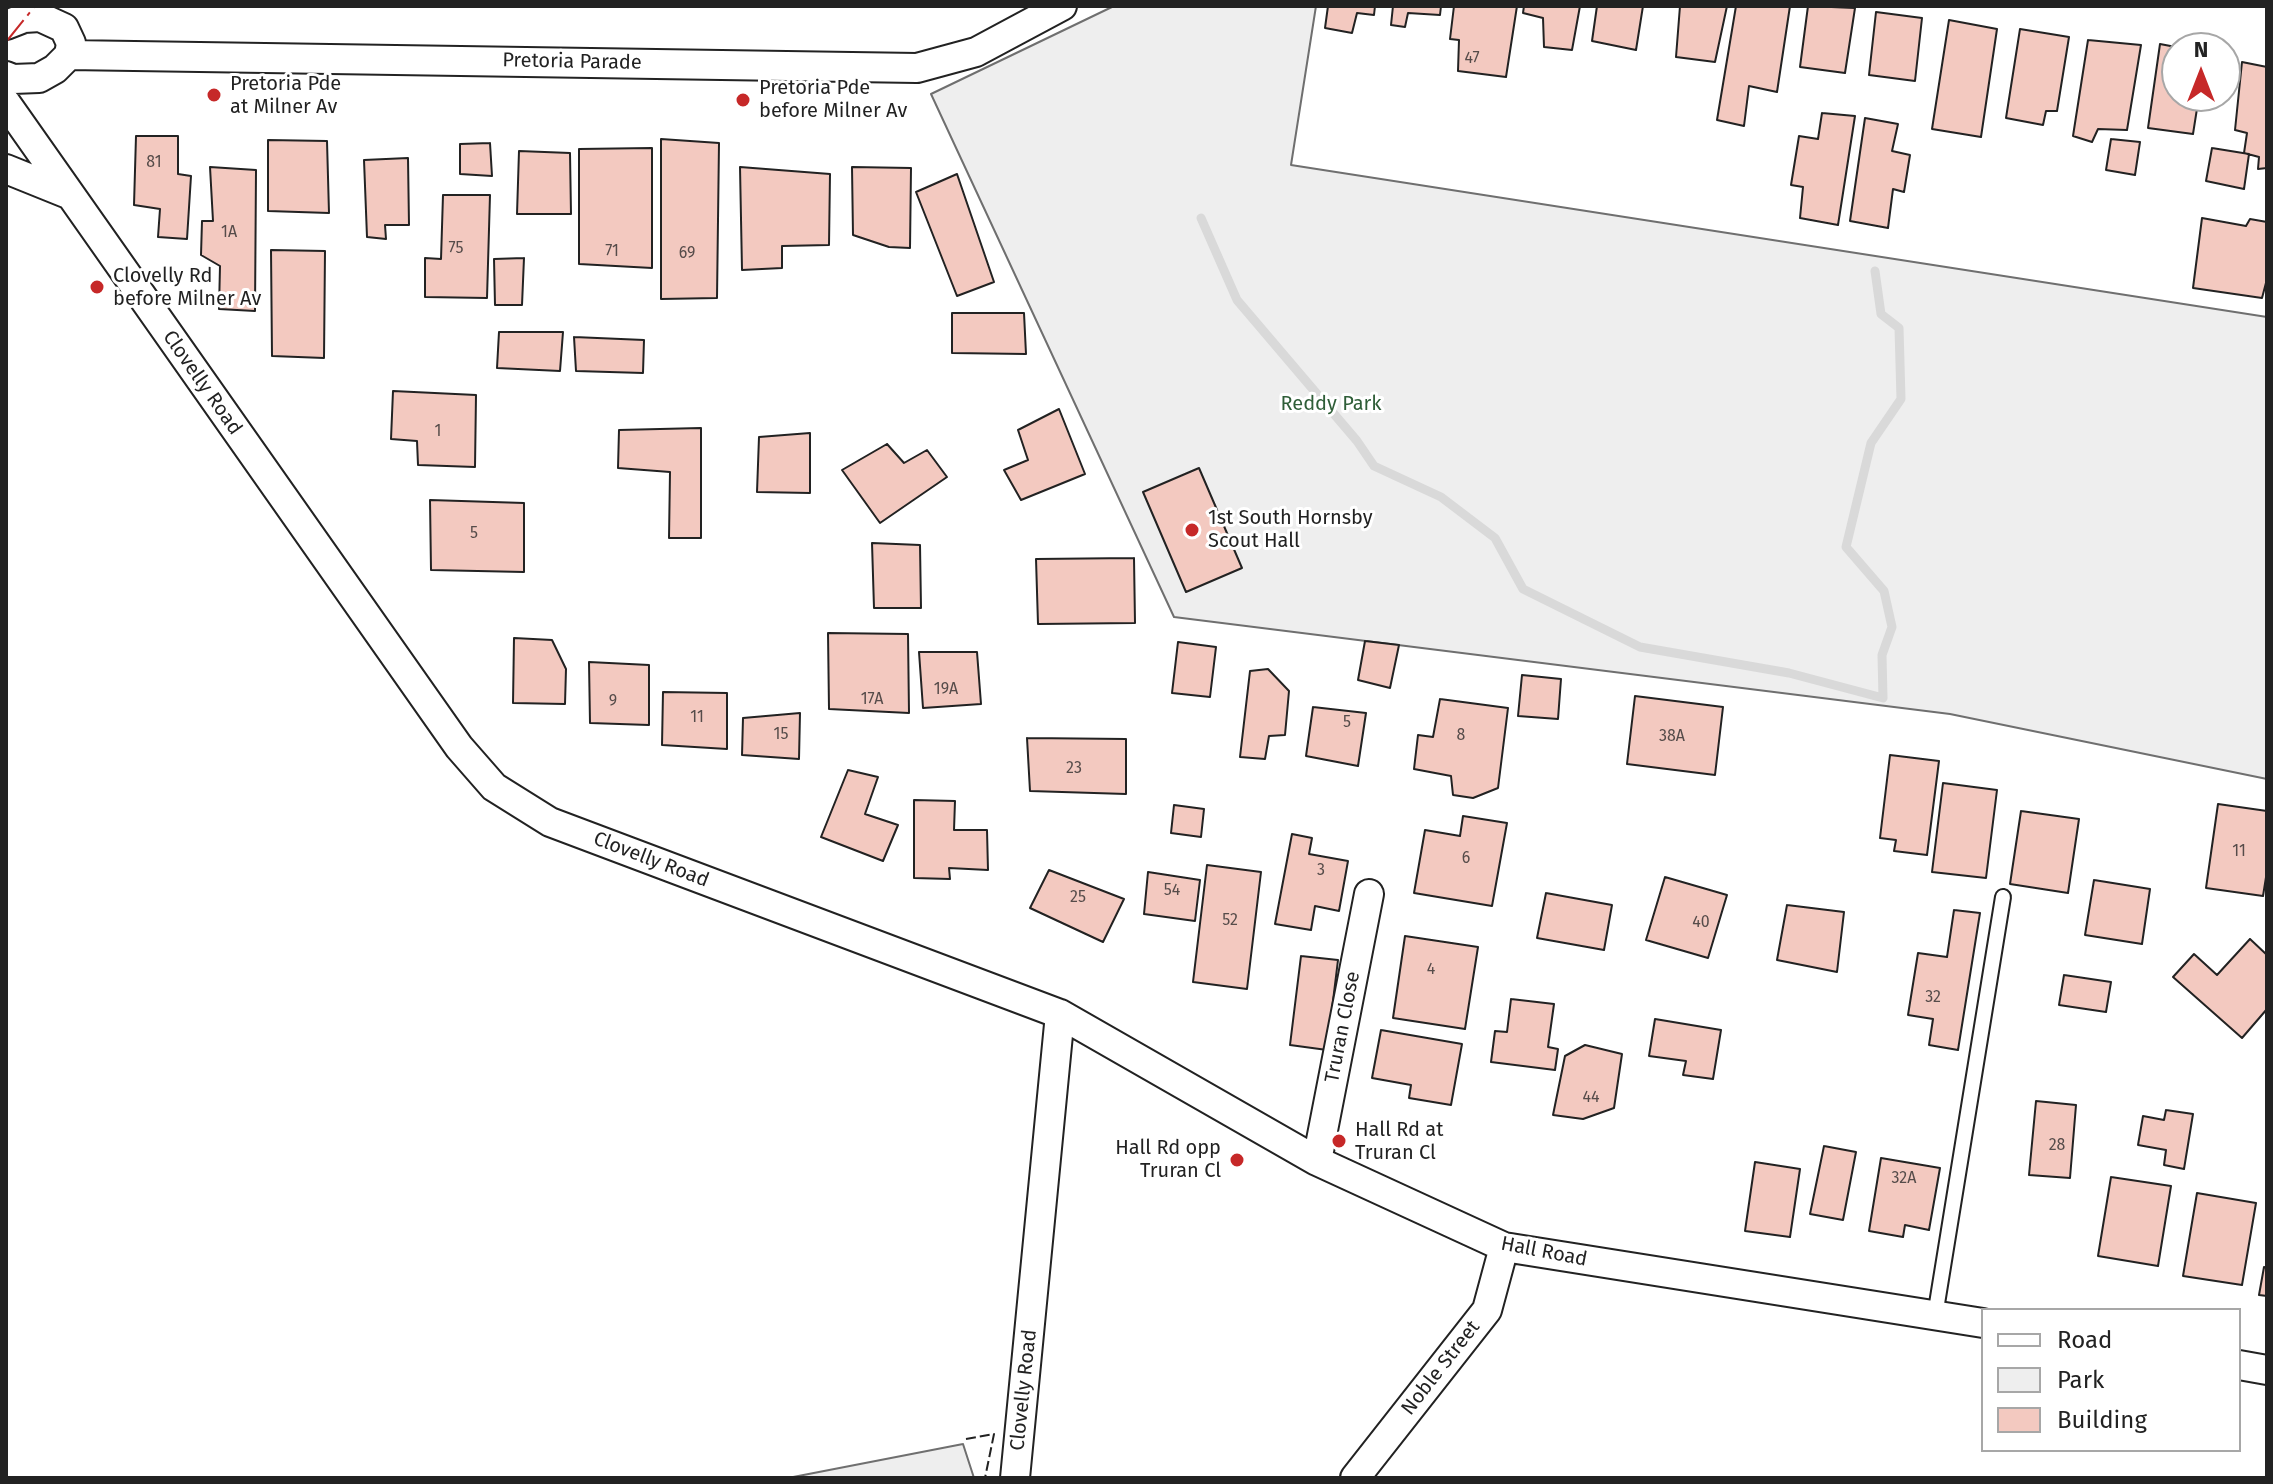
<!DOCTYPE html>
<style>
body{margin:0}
#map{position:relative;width:2273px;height:1484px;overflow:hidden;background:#fff;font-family:"Fira Sans",sans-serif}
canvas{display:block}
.frame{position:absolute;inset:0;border:8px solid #222;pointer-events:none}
.legend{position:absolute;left:1981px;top:1308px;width:260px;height:144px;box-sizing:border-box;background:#fff;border:2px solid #a7a7a7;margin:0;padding:10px 14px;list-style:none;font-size:24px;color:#222}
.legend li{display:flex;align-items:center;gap:16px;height:40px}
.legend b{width:40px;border:2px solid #a7a7a7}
.north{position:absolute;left:2161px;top:32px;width:80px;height:80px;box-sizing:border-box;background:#fff;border:2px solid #a7a7a7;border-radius:50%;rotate:0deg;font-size:22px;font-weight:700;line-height:32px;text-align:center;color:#222}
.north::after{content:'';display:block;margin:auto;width:28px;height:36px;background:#c62828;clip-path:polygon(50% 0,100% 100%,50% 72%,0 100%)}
</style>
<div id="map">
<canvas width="2273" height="1484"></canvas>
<div class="frame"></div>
<ul class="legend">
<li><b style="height:10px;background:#fff"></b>Road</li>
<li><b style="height:22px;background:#eee"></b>Park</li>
<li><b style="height:22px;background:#f3c9c0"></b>Building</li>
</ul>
<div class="north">N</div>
</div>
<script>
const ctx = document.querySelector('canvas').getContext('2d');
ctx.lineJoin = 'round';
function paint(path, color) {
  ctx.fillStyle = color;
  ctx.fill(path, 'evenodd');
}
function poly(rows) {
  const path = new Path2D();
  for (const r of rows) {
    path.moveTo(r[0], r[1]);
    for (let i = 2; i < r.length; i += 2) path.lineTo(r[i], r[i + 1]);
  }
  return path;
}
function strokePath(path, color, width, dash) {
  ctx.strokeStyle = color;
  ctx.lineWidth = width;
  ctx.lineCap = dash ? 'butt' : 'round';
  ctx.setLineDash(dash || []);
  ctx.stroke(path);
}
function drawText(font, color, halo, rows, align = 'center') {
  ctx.font = font + ' "Fira Sans",sans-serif';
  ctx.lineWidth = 6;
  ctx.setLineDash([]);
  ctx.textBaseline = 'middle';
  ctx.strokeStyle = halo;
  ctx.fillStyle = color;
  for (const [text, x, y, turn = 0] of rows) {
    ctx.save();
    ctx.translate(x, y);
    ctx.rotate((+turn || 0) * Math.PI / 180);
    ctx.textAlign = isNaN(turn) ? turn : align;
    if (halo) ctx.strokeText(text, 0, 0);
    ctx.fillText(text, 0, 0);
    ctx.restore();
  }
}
const green = poly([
 [1114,6,1316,6,1291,165,2267,317,2267,779,1950,714,1174,617,931,94,1114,6],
 [963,1444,974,1478,788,1478,963,1444]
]);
const stream = poly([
 [1201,218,1237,300,1357,441,1374,466,1441,497,1495,538,1523,589,1640,647,1789,673,1883,698,1882,655,1892,627,1884,591,1846,547,1871,443,1901,399,1899,328,1881,314,1875,271]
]);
const building = poly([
 [1328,6,1375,6,1374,15,1357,13,1352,33,1325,28,1328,6],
 [1393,6,1441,6,1440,15,1408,13,1405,27,1391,25,1393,6],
 [1454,6,1517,6,1506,77,1458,71,1459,40,1450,39,1454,6],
 [1524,6,1580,6,1572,50,1544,47,1543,18,1523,13,1524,6],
 [1597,6,1643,6,1636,50,1592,41,1597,6],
 [1680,6,1727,6,1715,62,1676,57,1680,6],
 [1736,6,1790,6,1777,92,1749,86,1744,126,1717,120,1736,6],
 [1808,6,1855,8,1845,73,1800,67,1808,6],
 [1876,12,1922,18,1915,81,1869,75,1876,12],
 [1949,20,1997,29,1981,137,1932,129,1949,20],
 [2020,29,2069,37,2057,111,2046,111,2043,125,2006,118,2020,29],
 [2088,40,2141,45,2127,130,2098,129,2092,142,2073,136,2088,40],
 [2160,44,2181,48,2177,48,2177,96,2199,96,2193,134,2148,128,2160,44],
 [2242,62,2267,67,2267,168,2258,169,2259,157,2244,153,2247,133,2235,130,2242,62],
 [1822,113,1855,116,1838,225,1800,218,1803,187,1791,185,1799,136,1818,139,1822,113],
 [1865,118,1898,124,1892,151,1910,155,1904,192,1893,189,1888,228,1850,221,1865,118],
 [136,136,178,136,178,174,191,176,187,239,158,237,160,209,134,205,136,136],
 [661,139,719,143,717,298,661,299,661,139],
 [2111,139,2140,142,2135,175,2106,170,2111,139],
 [268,140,327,141,329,213,268,211,268,140],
 [490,143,492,176,460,174,460,144,490,143],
 [652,148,652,268,579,264,579,149,652,148],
 [2212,148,2249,154,2244,189,2206,181,2212,148],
 [519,151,570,153,571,214,517,214,519,151],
 [408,158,409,225,385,225,386,239,367,237,364,160,408,158],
 [210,167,256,170,255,311,219,309,220,266,201,255,202,221,213,221,210,167],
 [740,167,830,174,829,245,782,246,782,268,742,270,740,167],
 [852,167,911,168,910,248,889,247,853,235,852,167],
 [957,174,994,282,957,296,916,192,957,174],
 [443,195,490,195,487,298,425,297,425,258,441,259,443,195],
 [2202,218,2246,226,2250,219,2267,222,2267,279,2262,298,2193,288,2202,218],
 [271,250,325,251,324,358,272,356,271,250],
 [524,258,522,305,495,305,494,259,524,258],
 [952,313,1024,313,1026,354,952,353,952,313],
 [499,332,563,332,560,371,497,368,499,332],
 [574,337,644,340,643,373,576,371,574,337],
 [393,391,476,395,475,467,418,465,417,441,391,439,393,391],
 [1059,409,1085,474,1021,500,1004,470,1028,460,1018,430,1059,409],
 [701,428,701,538,669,538,670,472,618,468,619,430,701,428],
 [810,433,810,493,757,492,759,437,810,433],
 [887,444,904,463,927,450,947,477,880,523,842,470,887,444],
 [1199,468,1242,568,1186,592,1143,492,1199,468],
 [430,500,524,503,524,572,431,570,430,500],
 [872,543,920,545,921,608,874,608,872,543],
 [1134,558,1135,623,1038,624,1036,559,1134,558],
 [828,633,908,634,909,713,829,709,828,633],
 [514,638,552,640,566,669,565,704,513,703,514,638],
 [1365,641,1399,645,1390,688,1358,680,1365,641],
 [1178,642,1216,647,1210,697,1172,693,1178,642],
 [919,652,977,652,981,704,923,708,919,652],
 [589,662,649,665,649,725,590,723,589,662],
 [1268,669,1289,691,1285,735,1269,736,1265,759,1240,757,1250,671,1268,669],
 [1522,675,1561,679,1558,719,1518,716,1522,675],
 [663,692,727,693,727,749,662,745,663,692],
 [1635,696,1723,707,1715,775,1627,764,1635,696],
 [1440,699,1508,708,1498,788,1473,798,1453,795,1451,776,1414,769,1418,735,1433,737,1440,699],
 [1313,707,1366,713,1358,766,1306,756,1313,707],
 [800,713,799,759,742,755,743,718,800,713],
 [1027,738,1126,739,1126,794,1030,791,1027,738],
 [1890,755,1939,761,1927,855,1894,851,1896,840,1880,838,1890,755],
 [848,770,878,777,865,814,898,825,883,861,821,837,848,770],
 [1943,783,1997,790,1986,878,1932,872,1943,783],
 [914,800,955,801,954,830,987,830,988,870,949,868,950,879,914,878,914,800],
 [2218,804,2267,811,2267,871,2263,896,2206,888,2218,804],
 [1174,805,1204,809,1201,837,1171,833,1174,805],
 [2021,811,2079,819,2068,893,2010,884,2021,811],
 [1463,816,1507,823,1492,906,1414,893,1425,830,1460,836,1463,816],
 [1292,834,1312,838,1309,854,1348,861,1339,911,1315,906,1311,930,1275,924,1292,834],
 [1207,865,1261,872,1247,989,1193,982,1207,865],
 [1049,870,1124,899,1103,942,1030,908,1049,870],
 [1148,872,1200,880,1195,921,1144,914,1148,872],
 [1665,877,1727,895,1708,958,1646,940,1665,877],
 [2094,880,2150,889,2142,944,2085,935,2094,880],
 [1546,893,1612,905,1604,950,1537,938,1546,893],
 [1787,905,1844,912,1837,972,1777,960,1787,905],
 [1954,910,1980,913,1958,1050,1929,1045,1933,1019,1908,1015,1918,953,1947,957,1954,910],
 [1405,936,1478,947,1465,1029,1393,1018,1405,936],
 [2250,939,2267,955,2267,1009,2242,1038,2173,977,2194,954,2217,975,2250,939],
 [1301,956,1338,960,1327,1050,1290,1045,1301,956],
 [2064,975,2111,982,2106,1012,2059,1005,2064,975],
 [1511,999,1554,1004,1548,1047,1558,1049,1555,1070,1491,1062,1495,1031,1507,1032,1511,999],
 [1655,1019,1721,1030,1713,1079,1683,1075,1686,1061,1649,1056,1655,1019],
 [1381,1030,1462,1044,1451,1105,1409,1098,1411,1085,1372,1078,1381,1030],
 [1585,1045,1622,1054,1614,1108,1583,1119,1553,1115,1565,1056,1585,1045],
 [2036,1101,2076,1105,2070,1178,2029,1175,2036,1101],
 [2166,1110,2193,1114,2184,1169,2164,1165,2166,1150,2138,1145,2143,1116,2164,1120,2166,1110],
 [1824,1146,1856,1152,1843,1220,1810,1214,1824,1146],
 [1881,1158,1940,1168,1929,1230,1905,1225,1903,1237,1869,1231,1881,1158],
 [1755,1162,1800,1169,1790,1237,1745,1231,1755,1162],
 [2111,1177,2171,1186,2158,1266,2098,1256,2111,1177],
 [2197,1193,2256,1203,2242,1285,2183,1276,2197,1193],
 [2264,1267,2267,1268,2267,1296,2259,1295,2264,1267]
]);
const service = poly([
 [1935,1316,2003,897]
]);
const minor = poly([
 [6,25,24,18,40,17,64,28,71,43,69,55,55,69,39,78,13,79,6,76],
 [69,55,917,68,976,52,1062,6],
 [6,103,459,747,494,787,550,822,1060,1014,1317,1161,1504,1247,1983,1323],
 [6,169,68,194],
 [1317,1161,1369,894],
 [2239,1365,2267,1370],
 [1015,1478,1060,1014],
 [1355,1478,1487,1310,1504,1247]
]);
const fence = poly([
 [966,1439,994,1434,985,1478]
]);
const power = poly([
 [6,42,35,6]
]);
const markers = [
 [214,95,8,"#c62828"],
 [743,100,8,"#c62828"],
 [97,287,8,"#c62828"],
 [1192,530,8,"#c62828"],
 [1339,1141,8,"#c62828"],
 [1237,1160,8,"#c62828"]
];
const numberNames = [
 ["47",1472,59],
 ["81",154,163],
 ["1A",229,233],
 ["75",456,249],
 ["71",612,252],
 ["69",687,254],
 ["1",438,432],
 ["5",474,534],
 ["19A",946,690],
 ["17A",872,700],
 ["9",613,702],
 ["11",697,718],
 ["5",1347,723],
 ["15",781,735],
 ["8",1461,736],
 ["38A",1672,737],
 ["23",1074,769],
 ["11",2239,852],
 ["6",1466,859],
 ["3",1321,871],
 ["54",1172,891],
 ["25",1078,898],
 ["52",1230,921],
 ["40",1701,923],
 ["4",1431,970],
 ["32",1933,998],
 ["44",1591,1098],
 ["28",2057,1146],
 ["32A",1904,1179]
];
const streetNames = [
 ["Pretoria Parade",572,62,1],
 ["Clovelly Road",202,383,55],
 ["Clovelly Road",651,860,21],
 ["Truran Close",1343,1027,-79],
 ["Hall Road",1544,1252,11],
 ["Noble Street",1441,1368,-52],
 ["Clovelly Road",1024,1390,-84]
];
const poiNames = [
 ["Pretoria Pde",230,84],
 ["at Milner Av",230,107],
 ["Pretoria Pde",759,88],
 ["before Milner Av",759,111],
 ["Clovelly Rd",113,276],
 ["before Milner Av",113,299],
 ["1st South Hornsby",1208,518],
 ["Scout Hall",1208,541],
 ["Hall Rd at",1355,1130],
 ["Truran Cl",1355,1153],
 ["Hall Rd opp",1221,1148,"right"],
 ["Truran Cl",1221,1171,"right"]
];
const parkNames = [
 ["Reddy Park",1331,404]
];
paint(green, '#eee');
strokePath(green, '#6f6f6f', 2);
strokePath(stream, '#d9d9d9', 9);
paint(building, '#f3c9c0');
strokePath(building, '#222', 2);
strokePath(service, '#222', 18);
strokePath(minor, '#222', 32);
strokePath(service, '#fff', 14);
strokePath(minor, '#fff', 28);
strokePath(fence, '#222', 2, [10, 4]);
strokePath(power, '#c62828', 2, [28, 6, 4, 6]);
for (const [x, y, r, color] of markers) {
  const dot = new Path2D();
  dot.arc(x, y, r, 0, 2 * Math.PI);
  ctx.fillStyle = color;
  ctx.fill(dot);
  strokePath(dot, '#fff', 3);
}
drawText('16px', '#564c4a', null, numberNames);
drawText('20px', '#222', '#fff', streetNames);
drawText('20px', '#222', '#fff', poiNames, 'left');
drawText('20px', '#2f5e38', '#fff', parkNames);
</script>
